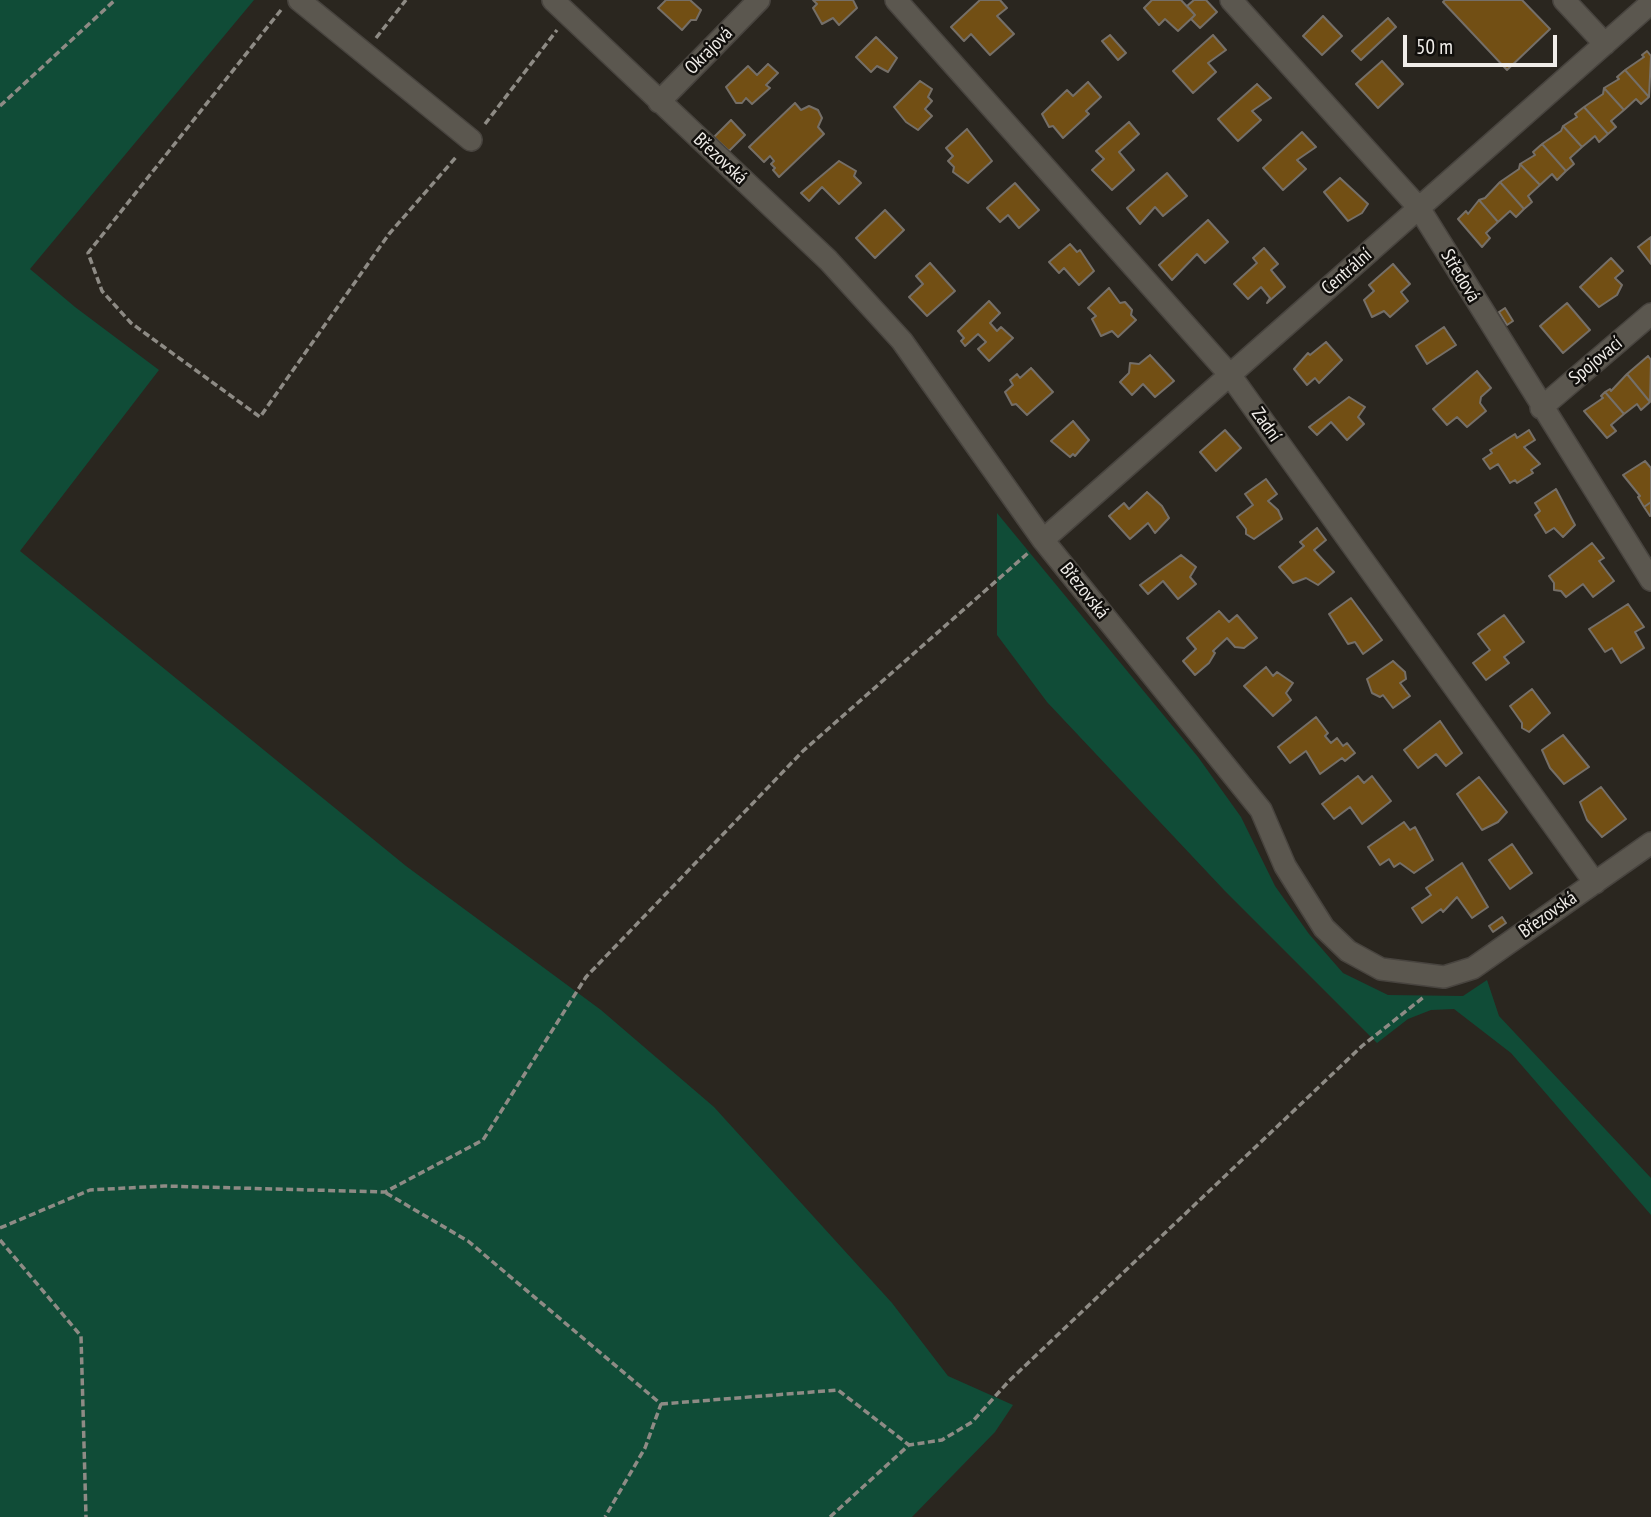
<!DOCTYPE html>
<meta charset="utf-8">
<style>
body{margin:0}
#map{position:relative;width:1651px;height:1517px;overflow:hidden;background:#2a261f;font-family:"PT Sans Narrow",sans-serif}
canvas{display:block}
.scale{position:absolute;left:1403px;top:35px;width:154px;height:32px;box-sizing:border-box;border:4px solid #f0ede9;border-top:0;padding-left:9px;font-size:21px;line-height:24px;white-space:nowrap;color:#f0ede9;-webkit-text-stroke:5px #110f0c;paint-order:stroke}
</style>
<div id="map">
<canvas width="1651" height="1517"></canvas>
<div class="scale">50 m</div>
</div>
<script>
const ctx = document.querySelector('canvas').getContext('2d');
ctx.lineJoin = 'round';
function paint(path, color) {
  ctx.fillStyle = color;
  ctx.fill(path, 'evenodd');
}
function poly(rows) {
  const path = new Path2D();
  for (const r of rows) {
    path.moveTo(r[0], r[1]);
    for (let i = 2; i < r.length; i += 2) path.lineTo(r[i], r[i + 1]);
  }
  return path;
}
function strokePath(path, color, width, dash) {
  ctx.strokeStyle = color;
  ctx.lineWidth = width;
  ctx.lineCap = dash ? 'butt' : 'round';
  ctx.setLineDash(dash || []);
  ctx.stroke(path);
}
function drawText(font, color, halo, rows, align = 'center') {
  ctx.font = font + ' "PT Sans Narrow",sans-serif';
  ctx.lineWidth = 5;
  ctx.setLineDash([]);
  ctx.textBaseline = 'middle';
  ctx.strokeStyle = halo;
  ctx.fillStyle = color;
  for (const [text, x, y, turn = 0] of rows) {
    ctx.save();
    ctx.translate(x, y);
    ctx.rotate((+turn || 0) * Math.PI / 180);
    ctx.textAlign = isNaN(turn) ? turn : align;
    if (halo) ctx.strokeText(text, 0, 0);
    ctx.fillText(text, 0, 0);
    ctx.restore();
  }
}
const green = poly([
 [0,0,254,0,30,269,75,307,159,370,20,551,406,866,601,1010,714,1107,892,1303,948,1376,1013,1405,995,1432,912,1517,0,1517],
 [997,513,1198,757,1241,817,1275,886,1309,934,1343,973,1388,995,1463,996,1487,980,1499,1016,1651,1178,1651,1215,1511,1053,1454,1009,1431,1010,1408,1019,1377,1043,1224,890,1047,702,997,635]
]);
const building = poly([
 [666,0,690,0,701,10,696,20,691,20,682,30,658,8,666,0],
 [813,0,853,0,857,8,839,25,833,18,822,24,813,8,817,4,813,0],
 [980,0,1000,0,1007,8,997,16,1014,34,990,55,971,34,964,41,951,27,980,0],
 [1152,0,1181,0,1195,15,1178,31,1165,19,1159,25,1144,8,1152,0],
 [1194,0,1206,0,1217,12,1200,28,1191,19,1195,15,1187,6,1194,0],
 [1445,0,1522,0,1550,29,1507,70,1443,2,1445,0],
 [1323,16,1342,36,1322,55,1303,36,1323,16],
 [1388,18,1396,27,1361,60,1352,51,1388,18],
 [1110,35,1126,53,1118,60,1102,41,1110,35],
 [1213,35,1226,50,1208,63,1216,72,1193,93,1173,71,1213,35],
 [876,37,897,58,888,72,877,66,871,72,856,57,876,37],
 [1647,51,1651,56,1649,97,1625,70,1644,57,1642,55,1647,51],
 [1382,61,1403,84,1378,108,1356,84,1382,61],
 [768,64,778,73,766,85,770,88,752,104,746,98,742,103,736,103,726,87,748,66,757,75,768,64],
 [1625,70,1649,97,1641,104,1636,99,1624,110,1604,88,1619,79,1617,77,1625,70],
 [920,81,932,89,928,97,932,101,925,109,932,116,918,130,906,122,894,107,920,81],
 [1088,82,1101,97,1086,111,1089,114,1063,138,1053,126,1049,127,1042,114,1067,90,1073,96,1088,82],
 [1257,84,1271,98,1252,111,1261,120,1238,141,1218,119,1257,84],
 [1604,88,1624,110,1611,121,1616,127,1608,134,1584,107,1603,94,1604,88],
 [795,103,801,110,809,106,818,110,822,118,818,127,824,134,779,177,773,170,775,168,771,164,774,161,770,156,764,162,749,147,795,103],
 [1584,107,1608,134,1599,142,1595,136,1582,147,1563,126,1577,117,1575,114,1584,107],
 [731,120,745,135,729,151,714,137,731,120],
 [1129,122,1139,134,1119,152,1134,170,1112,190,1092,170,1104,159,1096,151,1129,122],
 [1563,126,1582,147,1570,158,1574,164,1566,171,1542,144,1561,131,1563,126],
 [967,129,992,161,968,183,953,172,954,167,948,161,953,156,946,148,967,129],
 [1302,132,1316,147,1297,160,1306,169,1283,190,1263,168,1302,132],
 [1542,144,1566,171,1557,180,1552,174,1540,185,1520,164,1535,155,1533,152,1542,144],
 [839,161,856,171,854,176,861,183,839,204,822,187,809,201,801,193,839,161],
 [1520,164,1540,185,1528,196,1532,202,1524,209,1500,182,1519,169,1520,164],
 [1167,173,1187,196,1163,216,1155,207,1140,224,1127,208,1167,173],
 [1340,178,1368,204,1362,213,1348,221,1324,192,1340,178],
 [1500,182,1524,209,1516,217,1510,211,1498,222,1479,200,1485,198,1500,182],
 [1015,183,1039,210,1019,228,1008,215,1000,222,987,208,1015,183],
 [1479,200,1498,222,1486,233,1490,238,1482,247,1458,219,1466,211,1468,214,1479,200],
 [885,210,904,230,875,258,856,238,885,210],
 [1208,220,1228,242,1205,263,1197,254,1172,280,1159,265,1208,220],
 [1651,237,1651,264,1638,247,1651,237],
 [1070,244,1077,252,1080,250,1094,271,1079,285,1064,268,1059,273,1049,262,1070,244],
 [1264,248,1278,264,1271,270,1285,287,1267,303,1270,298,1261,287,1248,299,1234,284,1257,263,1253,258,1264,248],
 [1611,258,1623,271,1615,278,1622,285,1617,295,1599,307,1580,287,1611,258],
 [930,263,955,291,927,316,909,297,923,284,916,276,930,263],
 [1393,264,1410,284,1401,292,1408,301,1390,317,1384,311,1372,317,1364,300,1374,291,1369,285,1393,264],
 [1109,288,1120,303,1125,302,1132,310,1131,315,1136,320,1118,337,1112,331,1101,336,1092,319,1096,316,1088,308,1109,288],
 [989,301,1000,313,990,323,997,331,1001,327,1013,338,989,361,978,349,986,342,978,334,965,346,961,341,964,338,958,331,989,301],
 [1567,303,1590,330,1563,353,1540,326,1567,303],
 [1505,308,1513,321,1507,325,1499,312,1505,308],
 [1444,327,1456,345,1427,364,1416,346,1444,327],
 [1326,342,1342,360,1319,383,1315,378,1307,385,1294,369,1308,353,1310,355,1326,342],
 [1150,355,1174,381,1155,397,1143,384,1132,395,1120,382,1129,373,1130,363,1139,364,1150,355],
 [1648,356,1651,360,1650,402,1627,374,1648,356],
 [1031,368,1053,392,1027,415,1016,404,1012,405,1005,392,1013,385,1010,380,1017,374,1020,378,1031,368],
 [1477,371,1491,388,1481,397,1480,403,1486,411,1467,427,1457,417,1447,425,1433,409,1477,371],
 [1627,374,1650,402,1641,410,1637,404,1624,414,1605,392,1610,389,1611,391,1627,374],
 [1605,392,1624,414,1611,425,1616,431,1607,438,1584,411,1603,398,1601,396,1605,392],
 [1349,397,1365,407,1358,417,1364,424,1347,440,1331,422,1317,435,1309,427,1349,397],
 [1073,421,1089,440,1075,456,1073,454,1070,457,1051,441,1073,421],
 [1225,430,1241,448,1216,471,1200,452,1225,430],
 [1529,430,1535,440,1524,447,1540,464,1531,470,1533,473,1517,483,1515,480,1510,483,1498,464,1490,469,1483,459,1492,453,1490,450,1515,434,1517,438,1529,430],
 [1645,461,1651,468,1651,502,1644,507,1638,497,1640,496,1623,475,1645,461],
 [1266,479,1277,494,1268,501,1278,510,1282,519,1254,539,1246,534,1246,529,1237,517,1253,505,1245,494,1266,479],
 [1556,489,1575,525,1563,537,1554,528,1546,533,1535,515,1540,511,1535,503,1556,489],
 [1147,492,1162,506,1169,518,1155,533,1148,523,1130,539,1109,516,1124,503,1129,509,1147,492],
 [1651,502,1651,515,1650,516,1644,507,1651,502],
 [1317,528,1326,540,1314,550,1334,572,1318,585,1306,578,1293,583,1279,567,1304,546,1300,542,1317,528],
 [1592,543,1604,558,1599,561,1614,581,1593,597,1583,584,1566,597,1561,591,1554,590,1554,583,1549,576,1592,543],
 [1181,555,1196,567,1190,577,1196,584,1178,599,1163,581,1148,594,1140,585,1181,555],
 [1351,598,1382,640,1363,654,1355,642,1348,644,1329,614,1351,598],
 [1628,604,1644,627,1635,632,1644,648,1621,663,1612,648,1605,652,1589,629,1628,604],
 [1219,611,1229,622,1237,615,1257,638,1244,648,1235,647,1227,638,1213,651,1215,653,1209,663,1195,675,1183,661,1196,649,1187,638,1219,611],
 [1504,615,1524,642,1504,657,1509,663,1486,680,1473,663,1490,650,1478,634,1504,615],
 [1393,661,1405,672,1406,679,1400,683,1410,696,1393,708,1383,695,1380,697,1372,693,1367,679,1393,661],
 [1266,667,1273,676,1277,672,1293,683,1286,693,1291,700,1273,716,1244,686,1266,667],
 [1532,689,1550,713,1529,732,1522,728,1522,723,1510,706,1532,689],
 [1316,717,1328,733,1325,736,1331,743,1337,738,1343,746,1347,743,1355,753,1345,761,1342,758,1320,774,1306,751,1290,763,1278,747,1316,717],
 [1440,721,1462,753,1446,766,1436,754,1418,768,1404,750,1440,721],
 [1563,735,1589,767,1564,784,1550,768,1542,750,1563,735],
 [1358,776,1364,783,1372,776,1391,801,1362,824,1350,807,1334,819,1322,804,1358,776],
 [1479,777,1507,812,1498,822,1482,830,1457,794,1479,777],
 [1601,787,1626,819,1602,837,1587,820,1580,802,1601,787],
 [1404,822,1410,830,1415,827,1433,860,1414,873,1400,863,1394,867,1389,859,1380,865,1368,847,1404,822],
 [1512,844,1532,873,1510,889,1489,860,1512,844],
 [1462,863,1488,907,1472,918,1457,897,1443,912,1441,909,1422,923,1412,908,1431,895,1426,888,1462,863],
 [1502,917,1506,923,1493,932,1489,926,1502,917]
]);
const path = poly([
 [281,10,88,253,102,291,131,323,260,417,389,234,457,156],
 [376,38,406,0],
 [0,106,115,0],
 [485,124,557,30],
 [386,1193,468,1241,661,1404,645,1448,605,1517],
 [0,1228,90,1190,164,1186,385,1192,483,1140,586,977,803,751,1028,553],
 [0,1240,81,1336,86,1517],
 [661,1404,838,1390,909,1445],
 [830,1517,909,1445,942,1440,972,1422,1009,1381,1362,1046,1425,996]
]);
const minor = poly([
 [299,0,471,140],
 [553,0,828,260,902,341,1043,540,1261,810,1285,866,1324,928,1348,951,1381,969,1444,977,1473,968,1651,843],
 [896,0,1230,375,1595,883],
 [1231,0,1419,208,1651,580],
 [1564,0,1605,44],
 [659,102,759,0],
 [1541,408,1651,314],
 [1043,540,1651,3]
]);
const streetNames = [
 ["Okrajová",709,51,-45],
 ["Březovská",720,159,43],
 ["Centrální",1347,272,-41],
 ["Středová",1460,276,59],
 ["Spojovací",1596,361,-40],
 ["Zadní",1266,425,55],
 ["Březovská",1084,591,51],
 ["Březovská",1548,915,-35]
];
paint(green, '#104c37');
paint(building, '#724f14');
strokePath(building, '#756f68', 2);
strokePath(minor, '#48443f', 24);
strokePath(path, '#8e8b85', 3.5, [7, 3.5]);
strokePath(minor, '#5b574f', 21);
drawText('19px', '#f0ede9', '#110f0c', streetNames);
</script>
